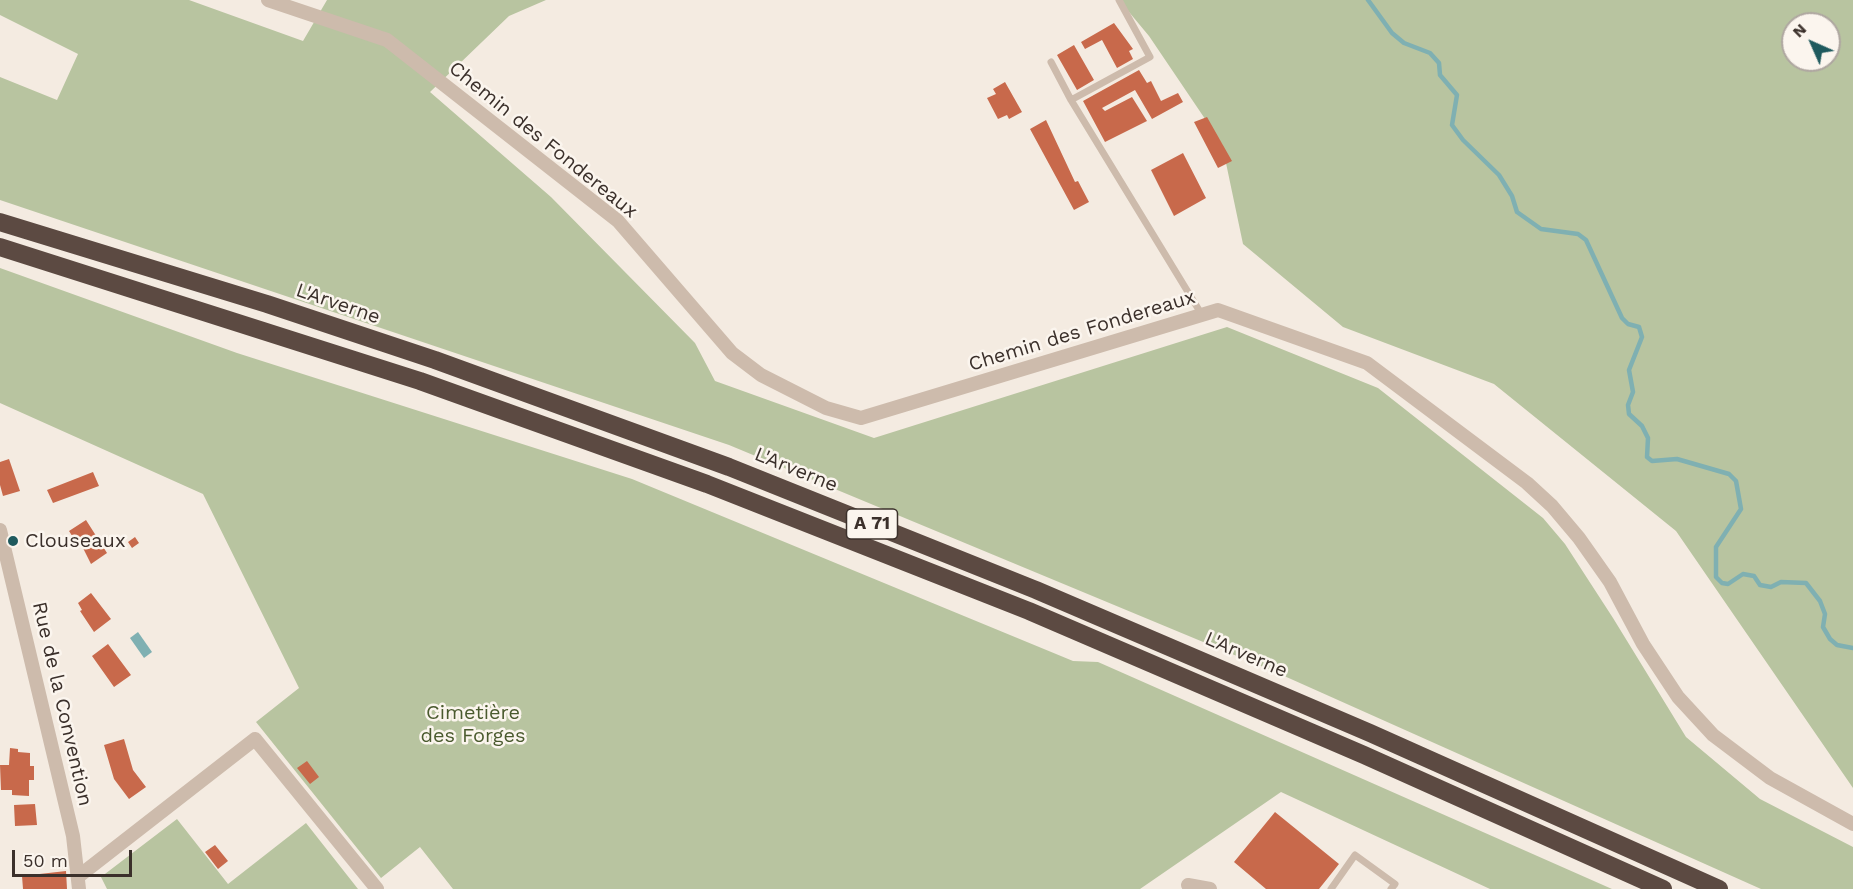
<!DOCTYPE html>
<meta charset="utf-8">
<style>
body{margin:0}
#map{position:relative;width:1853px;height:889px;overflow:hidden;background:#f4ebe1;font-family:"Work Sans",sans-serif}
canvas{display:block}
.north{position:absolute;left:1781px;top:12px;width:60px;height:60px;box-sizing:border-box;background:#fbf5ee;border:2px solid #aea6a0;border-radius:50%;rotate:315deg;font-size:16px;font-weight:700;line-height:24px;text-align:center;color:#3b302b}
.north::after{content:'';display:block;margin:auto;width:21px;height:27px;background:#1f5a5e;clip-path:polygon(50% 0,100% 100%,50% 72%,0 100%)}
.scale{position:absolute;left:12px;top:850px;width:120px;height:27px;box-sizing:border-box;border:3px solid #3b302b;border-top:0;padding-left:8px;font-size:18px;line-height:21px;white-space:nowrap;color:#3b302b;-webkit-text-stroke:4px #fbf5ee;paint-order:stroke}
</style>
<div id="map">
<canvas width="1853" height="889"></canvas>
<div class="north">N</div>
<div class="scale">50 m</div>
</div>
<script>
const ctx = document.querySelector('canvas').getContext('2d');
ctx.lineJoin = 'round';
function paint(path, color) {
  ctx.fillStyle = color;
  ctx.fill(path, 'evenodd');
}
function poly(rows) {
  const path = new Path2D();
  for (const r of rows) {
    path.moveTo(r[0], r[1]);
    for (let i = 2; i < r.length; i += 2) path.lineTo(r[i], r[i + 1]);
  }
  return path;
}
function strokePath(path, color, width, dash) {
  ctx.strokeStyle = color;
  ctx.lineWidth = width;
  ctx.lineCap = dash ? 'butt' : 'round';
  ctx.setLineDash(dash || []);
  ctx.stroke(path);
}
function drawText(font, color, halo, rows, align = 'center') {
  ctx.font = font + ' "Work Sans",sans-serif';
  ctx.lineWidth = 5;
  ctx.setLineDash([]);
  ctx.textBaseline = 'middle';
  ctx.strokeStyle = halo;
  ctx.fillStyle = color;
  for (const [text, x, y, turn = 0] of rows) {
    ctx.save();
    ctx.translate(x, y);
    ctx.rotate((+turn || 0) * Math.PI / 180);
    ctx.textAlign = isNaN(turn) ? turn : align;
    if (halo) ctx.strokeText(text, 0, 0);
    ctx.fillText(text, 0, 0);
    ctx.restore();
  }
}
const green = poly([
 [0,0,189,0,303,41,327,0,546,0,509,16,430,92,551,197,695,343,715,381,874,438,1227,327,1378,388,1543,518,1565,544,1613,618,1686,737,1760,799,1853,847,1853,889,1761,889,1273,671,729,445,0,200,0,77,57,100,78,54,0,15],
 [1119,0,1853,0,1853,788,1676,531,1494,384,1343,327,1243,244,1222,144,1149,36],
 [1793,24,1829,24,1829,60,1793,60],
 [0,268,237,353,632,479,1073,661,1098,662,1612,889,1490,889,1281,792,1140,889,453,889,420,847,381,878,256,722,299,688,203,494,0,403],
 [177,819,228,884,306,823,358,889,107,889,101,877]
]);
const water = poly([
 [138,632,152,652,144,658,130,638]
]);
const stream = poly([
 [1368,0,1392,33,1404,43,1430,53,1439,63,1440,75,1457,95,1452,125,1463,140,1499,175,1512,196,1517,212,1541,229,1578,234,1586,240,1622,318,1628,324,1639,327,1642,337,1629,370,1633,392,1628,405,1629,414,1642,426,1648,438,1647,457,1652,461,1677,459,1729,474,1736,481,1741,509,1716,547,1716,577,1722,583,1728,584,1743,574,1754,576,1760,585,1771,587,1781,582,1806,583,1820,601,1825,614,1823,627,1830,639,1837,645,1853,648]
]);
const building = poly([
 [1114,23,1133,49,1129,51,1133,59,1117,68,1102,40,1085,49,1081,42],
 [1074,45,1094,80,1077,90,1057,55],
 [1139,70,1147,83,1151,81,1161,101,1178,93,1183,102,1152,119,1135,90,1102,108,1105,111,1132,97,1147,121,1105,142,1083,101],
 [1005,82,1022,112,1009,119,1007,115,998,119,987,98,996,94,993,89],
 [1207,117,1232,161,1218,168,1194,122],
 [1046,120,1075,182,1078,181,1089,202,1074,210,1030,129],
 [1183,153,1206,198,1174,216,1151,170],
 [9,459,20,491,3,496,0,485,0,462],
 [93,472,99,486,53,503,47,490],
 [86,520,107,553,91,564,79,540,76,542,69,531],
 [135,537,139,543,132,548,128,542],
 [91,593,111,619,94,632,80,611,82,610,78,603],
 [108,644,131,675,114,687,92,656],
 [124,739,133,770,146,787,129,799,114,779,104,745],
 [10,748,18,749,18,752,30,753,30,766,34,766,34,780,29,780,29,796,12,795,12,790,1,790,0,765,9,765],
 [307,761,319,777,310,784,297,768],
 [35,804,37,825,15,826,14,805],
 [1275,812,1339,864,1319,889,1266,889,1234,862],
 [215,845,228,861,218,869,205,852],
 [66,871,67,889,23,889,22,876]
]);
const lane = poly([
 [1051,62,1071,100,1202,315],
 [1071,100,1150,57,1119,0],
 [1331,889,1355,855,1395,884,1391,889]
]);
const street = poly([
 [268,0,387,40,618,221,732,353,761,375,826,408,861,418,1218,310,1367,363,1527,483,1552,506,1579,538,1610,582,1643,644,1678,697,1713,735,1770,778,1853,824],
 [0,530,73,836,79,889],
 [79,876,255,739,377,889],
 [1188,885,1210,889]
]);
const highway = poly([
 [0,222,267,304,435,360,729,467,1036,590,1370,733,1719,889],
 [0,247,420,381,707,484,1029,611,1364,755,1663,889]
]);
const markers = [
 [13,541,6,"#1f5a5e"]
];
const shields = [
 [872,524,51]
];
const shieldNames = [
 ["A 71",872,524]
];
const streetNames = [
 ["Chemin des Fondereaux",543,140,39],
 ["L'Arverne",338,304,19],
 ["Chemin des Fondereaux",1082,331,-17],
 ["L'Arverne",796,470,22],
 ["L'Arverne",1246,655,23],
 ["Rue de la Convention",62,704,77]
];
const poiNames = [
 ["Clouseaux",25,541]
];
const parkNames = [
 ["Cimetière",473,713],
 ["des Forges",473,736]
];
paint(green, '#b8c4a0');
paint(water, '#7fb0b2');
strokePath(stream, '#7fb0b2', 4.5);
paint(building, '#c8694b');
strokePath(lane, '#cdbbac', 7);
strokePath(street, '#cdbbac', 14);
strokePath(highway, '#5c4a42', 18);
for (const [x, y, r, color] of markers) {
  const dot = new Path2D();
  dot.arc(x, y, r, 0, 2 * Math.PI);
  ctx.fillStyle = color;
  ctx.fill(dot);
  strokePath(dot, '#fbf5ee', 2);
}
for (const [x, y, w] of shields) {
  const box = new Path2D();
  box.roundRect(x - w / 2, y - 15, w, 30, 4.5);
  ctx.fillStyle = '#fbf5ee';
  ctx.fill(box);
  strokePath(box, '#3b302b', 1.5);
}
drawText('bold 18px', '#3b302b', null, shieldNames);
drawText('20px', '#3b302b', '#fbf5ee', streetNames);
drawText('20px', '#3b302b', '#fbf5ee', poiNames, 'left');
drawText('20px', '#4a5a2e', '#fbf5ee', parkNames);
</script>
